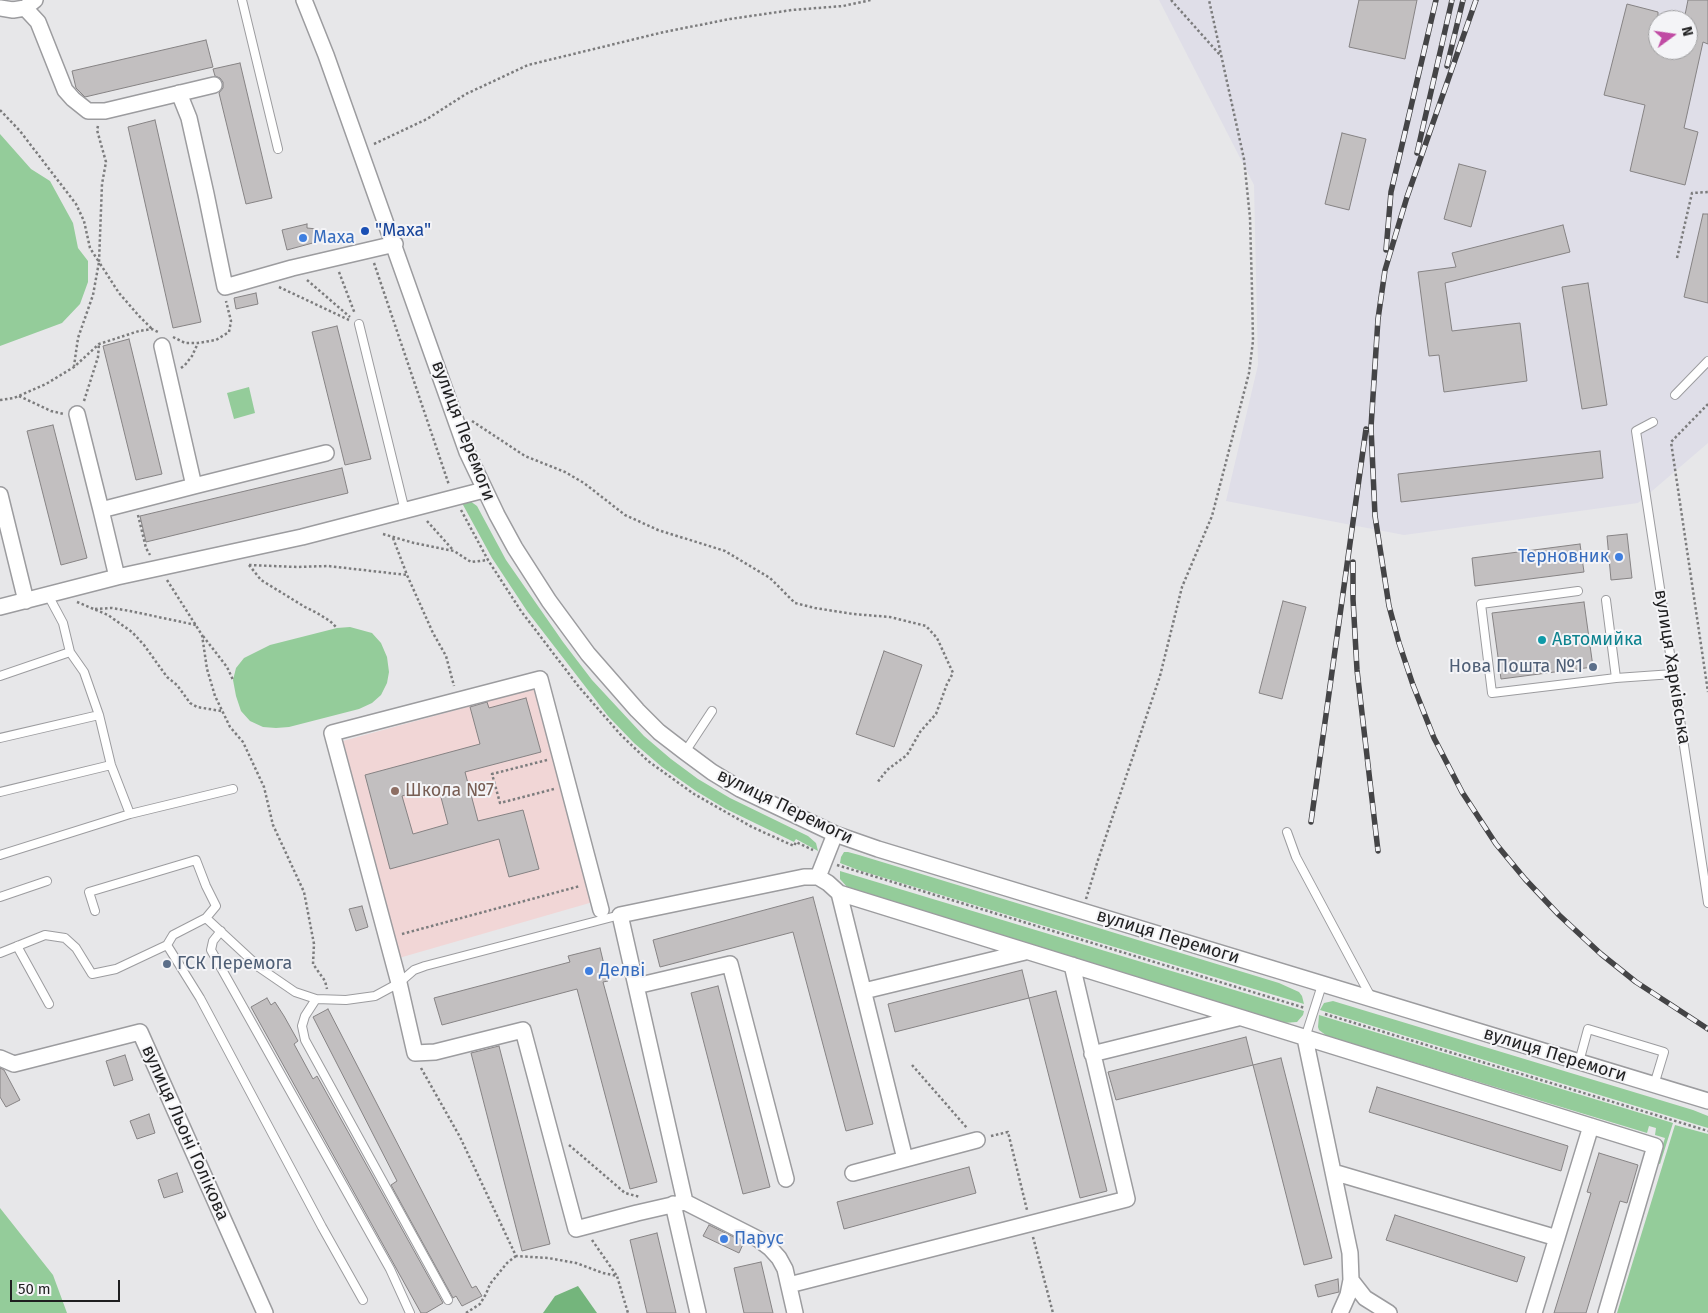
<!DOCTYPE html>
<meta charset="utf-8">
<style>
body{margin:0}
#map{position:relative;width:1708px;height:1313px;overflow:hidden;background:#e7e7e9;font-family:"Fira Sans",sans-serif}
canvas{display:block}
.north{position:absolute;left:1648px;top:10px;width:50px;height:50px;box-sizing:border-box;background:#f4f4f7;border:1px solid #9f9fa1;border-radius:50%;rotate:76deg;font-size:14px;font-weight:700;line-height:20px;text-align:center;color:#1f1f20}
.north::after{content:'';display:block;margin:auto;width:18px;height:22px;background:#c04ba4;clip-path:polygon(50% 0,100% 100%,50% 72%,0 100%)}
.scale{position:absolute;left:10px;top:1280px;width:110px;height:22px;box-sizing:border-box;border:2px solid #1f1f20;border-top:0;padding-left:6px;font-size:15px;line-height:18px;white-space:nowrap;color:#1f1f20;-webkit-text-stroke:4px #f4f4f7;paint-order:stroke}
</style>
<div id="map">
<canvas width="1708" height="1313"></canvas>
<div class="north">N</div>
<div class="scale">50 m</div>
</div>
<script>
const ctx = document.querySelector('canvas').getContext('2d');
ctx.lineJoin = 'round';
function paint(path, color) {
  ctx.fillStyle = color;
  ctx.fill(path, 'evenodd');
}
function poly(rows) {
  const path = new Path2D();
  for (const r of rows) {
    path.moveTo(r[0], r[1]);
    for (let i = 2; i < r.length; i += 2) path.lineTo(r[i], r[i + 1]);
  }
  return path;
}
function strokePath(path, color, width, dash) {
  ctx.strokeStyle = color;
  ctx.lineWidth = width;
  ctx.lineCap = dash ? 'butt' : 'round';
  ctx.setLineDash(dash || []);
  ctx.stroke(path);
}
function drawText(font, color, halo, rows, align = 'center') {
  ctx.font = font + ' "Fira Sans",sans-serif';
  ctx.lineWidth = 4;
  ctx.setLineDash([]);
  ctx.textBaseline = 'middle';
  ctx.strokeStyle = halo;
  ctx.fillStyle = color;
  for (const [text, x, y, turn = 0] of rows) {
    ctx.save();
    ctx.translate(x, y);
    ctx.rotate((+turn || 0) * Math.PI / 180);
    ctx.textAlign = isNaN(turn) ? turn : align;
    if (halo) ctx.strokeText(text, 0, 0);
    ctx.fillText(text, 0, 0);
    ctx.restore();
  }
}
const built = poly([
 [1159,0,1708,0,1708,443,1638,503,1404,535,1226,501,1258,365,1254,185],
 [1658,20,1688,20,1688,50,1658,50]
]);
const education = poly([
 [536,688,593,902,399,958,343,741]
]);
const green = poly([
 [0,134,31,169,50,181,73,223,78,248,88,261,88,282,80,304,62,323,0,346],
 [249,387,255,413,234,419,227,393],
 [470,501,477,506,506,560,563,642,592,680,644,736,671,759,698,779,730,798,808,836,816,843,818,851,796,839,794,842,726,809,696,791,662,767,634,743,608,716,527,611,492,558,462,503],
 [350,627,372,633,381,643,387,657,389,672,387,683,381,695,372,703,359,709,289,727,276,728,263,727,250,721,241,711,236,696,233,680,236,668,244,658,270,645,337,628],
 [844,852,848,852,859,855,1279,983,1299,992,1302,996,1304,1004,858,870,840,863,841,857],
 [840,871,1304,1011,1303,1015,1297,1022,1283,1023,848,888,840,879],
 [1333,1001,1693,1110,1708,1116,1708,1128,1320,1010,1324,1003],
 [1319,1015,1673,1123,1660,1164,1657,1163,1665,1138,1655,1135,1656,1128,1649,1126,1647,1133,1327,1036,1319,1030,1318,1027],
 [1675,1125,1708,1134,1708,1313,1617,1313],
 [0,1208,53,1275,67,1313,0,1313]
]);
const forest = poly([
 [578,1286,597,1313,543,1313,555,1296]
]);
const building = poly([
 [1359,0,1417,0,1405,59,1349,47,1359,0],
 [1688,0,1708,0,1708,44,1703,42,1684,128,1698,132,1685,185,1630,171,1645,105,1604,95,1627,4,1658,12,1658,50,1688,50,1688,20,1684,20,1688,0],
 [206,40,213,67,85,97,76,88,72,71,206,40],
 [240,63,272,198,246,204,219,93,223,88,223,82,220,78,215,76,213,69,240,63],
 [155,120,201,322,173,328,128,127,155,120],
 [1342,133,1366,139,1349,210,1325,204,1342,133],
 [1459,164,1486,171,1471,227,1444,219,1459,164],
 [1703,214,1708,214,1708,303,1684,297,1703,214],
 [307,224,307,228,317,229,320,232,322,237,320,241,287,250,282,230,307,224],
 [1563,225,1570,252,1445,283,1452,331,1520,323,1527,381,1444,392,1439,355,1429,356,1418,272,1456,267,1452,253,1563,225],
 [1588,283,1607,405,1582,409,1562,287,1588,283],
 [256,293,258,304,236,309,234,298,256,293],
 [337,326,371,459,345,465,312,332,337,326],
 [129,339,162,474,136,480,103,346,129,339],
 [53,425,87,558,61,565,27,431,53,425],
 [1600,451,1603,478,1401,502,1398,474,1600,451],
 [342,468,348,493,146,542,140,516,342,468],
 [1627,534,1632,578,1611,580,1607,536,1627,534],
 [1580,544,1584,572,1475,586,1472,558,1580,544],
 [1283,601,1306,607,1282,699,1259,693,1283,601],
 [1584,602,1593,667,1501,679,1492,613,1584,602],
 [884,651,922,665,894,747,856,734,884,651],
 [526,698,541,752,465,772,478,821,523,810,539,869,509,877,499,839,390,869,365,775,480,744,470,707,487,702,489,708,526,698],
 [438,786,448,824,413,834,402,796,438,786],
 [813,897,873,1124,846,1131,793,932,660,967,653,940,813,897],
 [362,906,368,927,356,931,349,909,362,906],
 [600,948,608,981,603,982,657,1182,630,1189,577,989,442,1025,434,998,570,962,568,956,600,948],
 [1022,970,1029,998,895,1032,888,1004,1022,970],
 [718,986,770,1187,743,1194,691,993,718,986],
 [1056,991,1107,1191,1080,1198,1029,998,1056,991],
 [267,998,271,1005,275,1002,284,1016,298,1041,294,1044,313,1079,317,1076,443,1303,426,1313,421,1313,251,1007,267,998],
 [328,1009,472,1288,476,1286,482,1296,462,1306,456,1296,453,1298,391,1185,397,1181,313,1017,328,1009],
 [1246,1037,1253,1065,1116,1100,1108,1072,1246,1037],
 [499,1046,550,1244,522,1251,471,1053,499,1046],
 [125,1055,133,1080,114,1086,106,1061,125,1055],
 [1281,1058,1332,1258,1304,1265,1253,1065,1281,1058],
 [0,1068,4,1070,20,1100,6,1107,0,1097,0,1068],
 [1377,1087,1568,1146,1561,1171,1369,1112,1377,1087],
 [149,1114,155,1133,137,1139,130,1121,149,1114],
 [1599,1153,1638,1165,1627,1203,1620,1201,1586,1313,1554,1313,1591,1193,1587,1192,1599,1153],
 [969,1167,976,1193,844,1229,837,1202,969,1167],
 [177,1173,183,1192,164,1198,158,1180,177,1173],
 [1395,1215,1525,1257,1517,1282,1386,1240,1395,1215],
 [709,1225,744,1242,739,1253,703,1236,709,1225],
 [657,1233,676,1313,647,1313,630,1240,657,1233],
 [761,1262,773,1313,744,1313,734,1268,761,1262],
 [1338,1279,1339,1292,1318,1297,1315,1285,1338,1279]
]);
const path = poly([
 [1171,0,1220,55],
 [0,110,20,131,76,204,84,221,90,248,99,262,93,295,78,338,74,366],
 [98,126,97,130,106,162,102,184,99,262,119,293,139,316,152,329],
 [374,144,427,119,466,94,528,65,664,32,730,19,792,10,843,6,871,0],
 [1677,258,1692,193,1708,192],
 [374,263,449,485],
 [339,272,355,314],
 [307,280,350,317],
 [279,287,349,320],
 [173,337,185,343,198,343,216,340,229,332,231,321,226,301],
 [181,368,185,365,192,356,198,343],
 [19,396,51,411,64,414],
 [0,400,14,398,46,384,74,367,99,344,139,331,152,329,158,332],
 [84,401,98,357,99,344],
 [1708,404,1671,442,1708,692],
 [472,421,525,456,565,472,584,483,625,515,658,530,725,551,770,578,795,603,815,608,853,614,890,617,926,626,937,638,953,673,947,684,936,714,920,732,907,755,887,770,877,783],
 [461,510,488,560,521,611,579,687,620,734,648,761,694,794,752,827,794,846,796,842,813,850],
 [138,515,146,548,150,555],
 [427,521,453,550],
 [383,534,414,543,454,551,471,562,488,560],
 [393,538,407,575,433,633,446,656,454,686],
 [249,565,297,567,328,566,407,575],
 [249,565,261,580,305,607,317,613,330,621,337,628],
 [167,580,202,635,207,669,215,696,230,727,243,742,264,787,273,825,304,892,314,944,313,964,325,981,327,989],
 [77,602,108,615,132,632,144,645,167,677,177,685,190,703,197,707,221,711],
 [95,609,112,608,130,611,196,625],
 [203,636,227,667,233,680],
 [547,760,492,774,500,803,554,789],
 [837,865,1305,1008],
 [1086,899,1098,860,1160,676,1182,587,1212,516,1249,373,1253,341,1252,290,1250,218,1244,159,1209,0],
 [402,934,580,886],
 [1325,1014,1708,1131],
 [912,1065,967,1128],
 [421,1068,460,1137,516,1256,548,1258,576,1263,603,1273,617,1276,628,1313],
 [991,1136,1008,1132,1027,1210],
 [569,1145,625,1193,640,1197],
 [1033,1237,1053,1313],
 [592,1240,617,1276],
 [466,1313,480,1304,486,1294,490,1284,507,1263,516,1256]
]);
const lane = poly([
 [242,0,278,149],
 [359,324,405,511],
 [1675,395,1708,361],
 [1653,422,1636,431,1708,903],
 [1578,591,1481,604,1492,693,1616,678,1673,674],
 [48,595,63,623,70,652,84,672,99,715,111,765,130,814,233,789],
 [1606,600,1616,678],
 [0,676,70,652],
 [0,738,99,715],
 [685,752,712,711],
 [0,792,111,765],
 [1287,832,1296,857,1372,999],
 [0,855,130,814],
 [0,897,47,881],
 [95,911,89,892,196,860,206,886,216,906,206,918],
 [221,931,213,941,211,950,390,1269,410,1313],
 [17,946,49,1004],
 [0,953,45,935,65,938,76,948,92,974,116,969,167,945],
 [316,999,305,1016,302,1026,305,1040,448,1300],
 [1305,1038,1322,985],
 [1579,1062,1588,1029,1664,1052,1654,1085],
 [363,1300,322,1227,200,998,167,945,173,935,206,918,260,968,295,992,316,999,346,1000,375,996,399,983,414,970,425,966,620,915]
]);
const street = poly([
 [304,0,326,55,467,452,497,515,515,548,549,601,588,654,637,710,659,732,685,752,712,772,740,789,835,834,878,849,1708,1101],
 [0,8,13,10,25,8,35,0],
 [25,8,38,22,65,90,73,99,88,111,105,111,214,85],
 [179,93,189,118,206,194,225,287,292,268,395,244],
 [77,414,101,510],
 [194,486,326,453],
 [0,495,26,601],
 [117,577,101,510,194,486,162,346],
 [0,607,117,577,302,537,484,490],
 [818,877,835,834],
 [839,893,905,1159],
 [601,910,540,679,332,733,399,983,415,1053,435,1052,523,1030,576,1229,637,1213,685,1202],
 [636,986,730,964,786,1179],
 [864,991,1025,952],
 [1305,1038,1350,1253,1351,1280,1348,1295,1340,1313],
 [1092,1054,1238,1018],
 [0,1058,14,1064,140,1032,265,1313],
 [1333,1172,1557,1238],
 [853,1173,977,1140],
 [673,1204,698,1313],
 [1351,1280,1365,1298,1389,1313],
 [789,1285,1127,1199,1072,965],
 [795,1313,785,1269,779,1258,770,1248,758,1239,685,1202,620,915,804,877,818,877,828,883,839,893,1655,1146,1606,1313],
 [1534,1313,1591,1126]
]);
const rail = poly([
 [1476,0,1407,197,1385,270,1378,319,1371,427,1375,516,1389,606,1399,643,1413,685,1434,738,1462,792,1496,844,1525,879,1559,915,1601,954,1636,982,1708,1029],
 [1447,66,1463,0],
 [1417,153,1452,0],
 [1386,250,1391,192,1436,0],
 [1353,562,1353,599,1357,670,1378,851],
 [1311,822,1366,429]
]);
const markers = [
 [365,231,5,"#1a4fb4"],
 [303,238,5,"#3f7fe0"],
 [1619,557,5,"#3f7fe0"],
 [1542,640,5,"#0f9aa8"],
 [1593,667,5,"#5c6f8a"],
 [395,791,5,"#8d6e63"],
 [167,964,5,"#5c6f8a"],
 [589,971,5,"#3f7fe0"],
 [724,1239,5,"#3f7fe0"]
];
const transitNames = [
 ["\"Маха\"",375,231]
];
const shopNames = [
 ["Маха",313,238],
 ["Терновник",1609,557,"right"],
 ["Делві",599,971],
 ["Парус",734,1239]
];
const streetNames = [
 ["вулиця Перемоги",463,431,69],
 ["вулиця Харківська",1672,667,81],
 ["вулиця Перемоги",785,807,26],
 ["вулиця Перемоги",1168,937,17],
 ["вулиця Перемоги",1555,1055,17],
 ["вулиця Льоні Голікова",185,1133,66]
];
const cultureNames = [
 ["Автомийка",1552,640]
];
const serviceNames = [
 ["Нова Пошта №1",1583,667],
 ["ГСК Перемога",177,964,"left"]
];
const educationNames = [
 ["Школа №7",405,791]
];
paint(built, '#dfdee8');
paint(education, '#f1d6d6');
paint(green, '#94cc9a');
paint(forest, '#74b57c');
paint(building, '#c2bfc0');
strokePath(building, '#868384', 1);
strokePath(lane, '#9c9c9f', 10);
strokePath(street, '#9c9c9f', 18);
strokePath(path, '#7c7c7d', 2.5, [2.5, 2.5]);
strokePath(lane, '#fff', 8);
strokePath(street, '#fff', 15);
strokePath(rail, '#444446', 5.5);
strokePath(rail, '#f4f4f7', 4, [11]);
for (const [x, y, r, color] of markers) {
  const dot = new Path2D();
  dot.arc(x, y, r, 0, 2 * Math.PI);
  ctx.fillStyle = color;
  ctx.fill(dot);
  strokePath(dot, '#f4f4f7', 2);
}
drawText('18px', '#164399', '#f4f4f7', transitNames, 'left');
drawText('18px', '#366cbe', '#f4f4f7', shopNames, 'left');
drawText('18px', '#1f1f20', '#f4f4f7', streetNames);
drawText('18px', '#0d838f', '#f4f4f7', cultureNames, 'left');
drawText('18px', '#4e5e75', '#f4f4f7', serviceNames, 'right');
drawText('18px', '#785e54', '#f4f4f7', educationNames, 'left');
</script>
